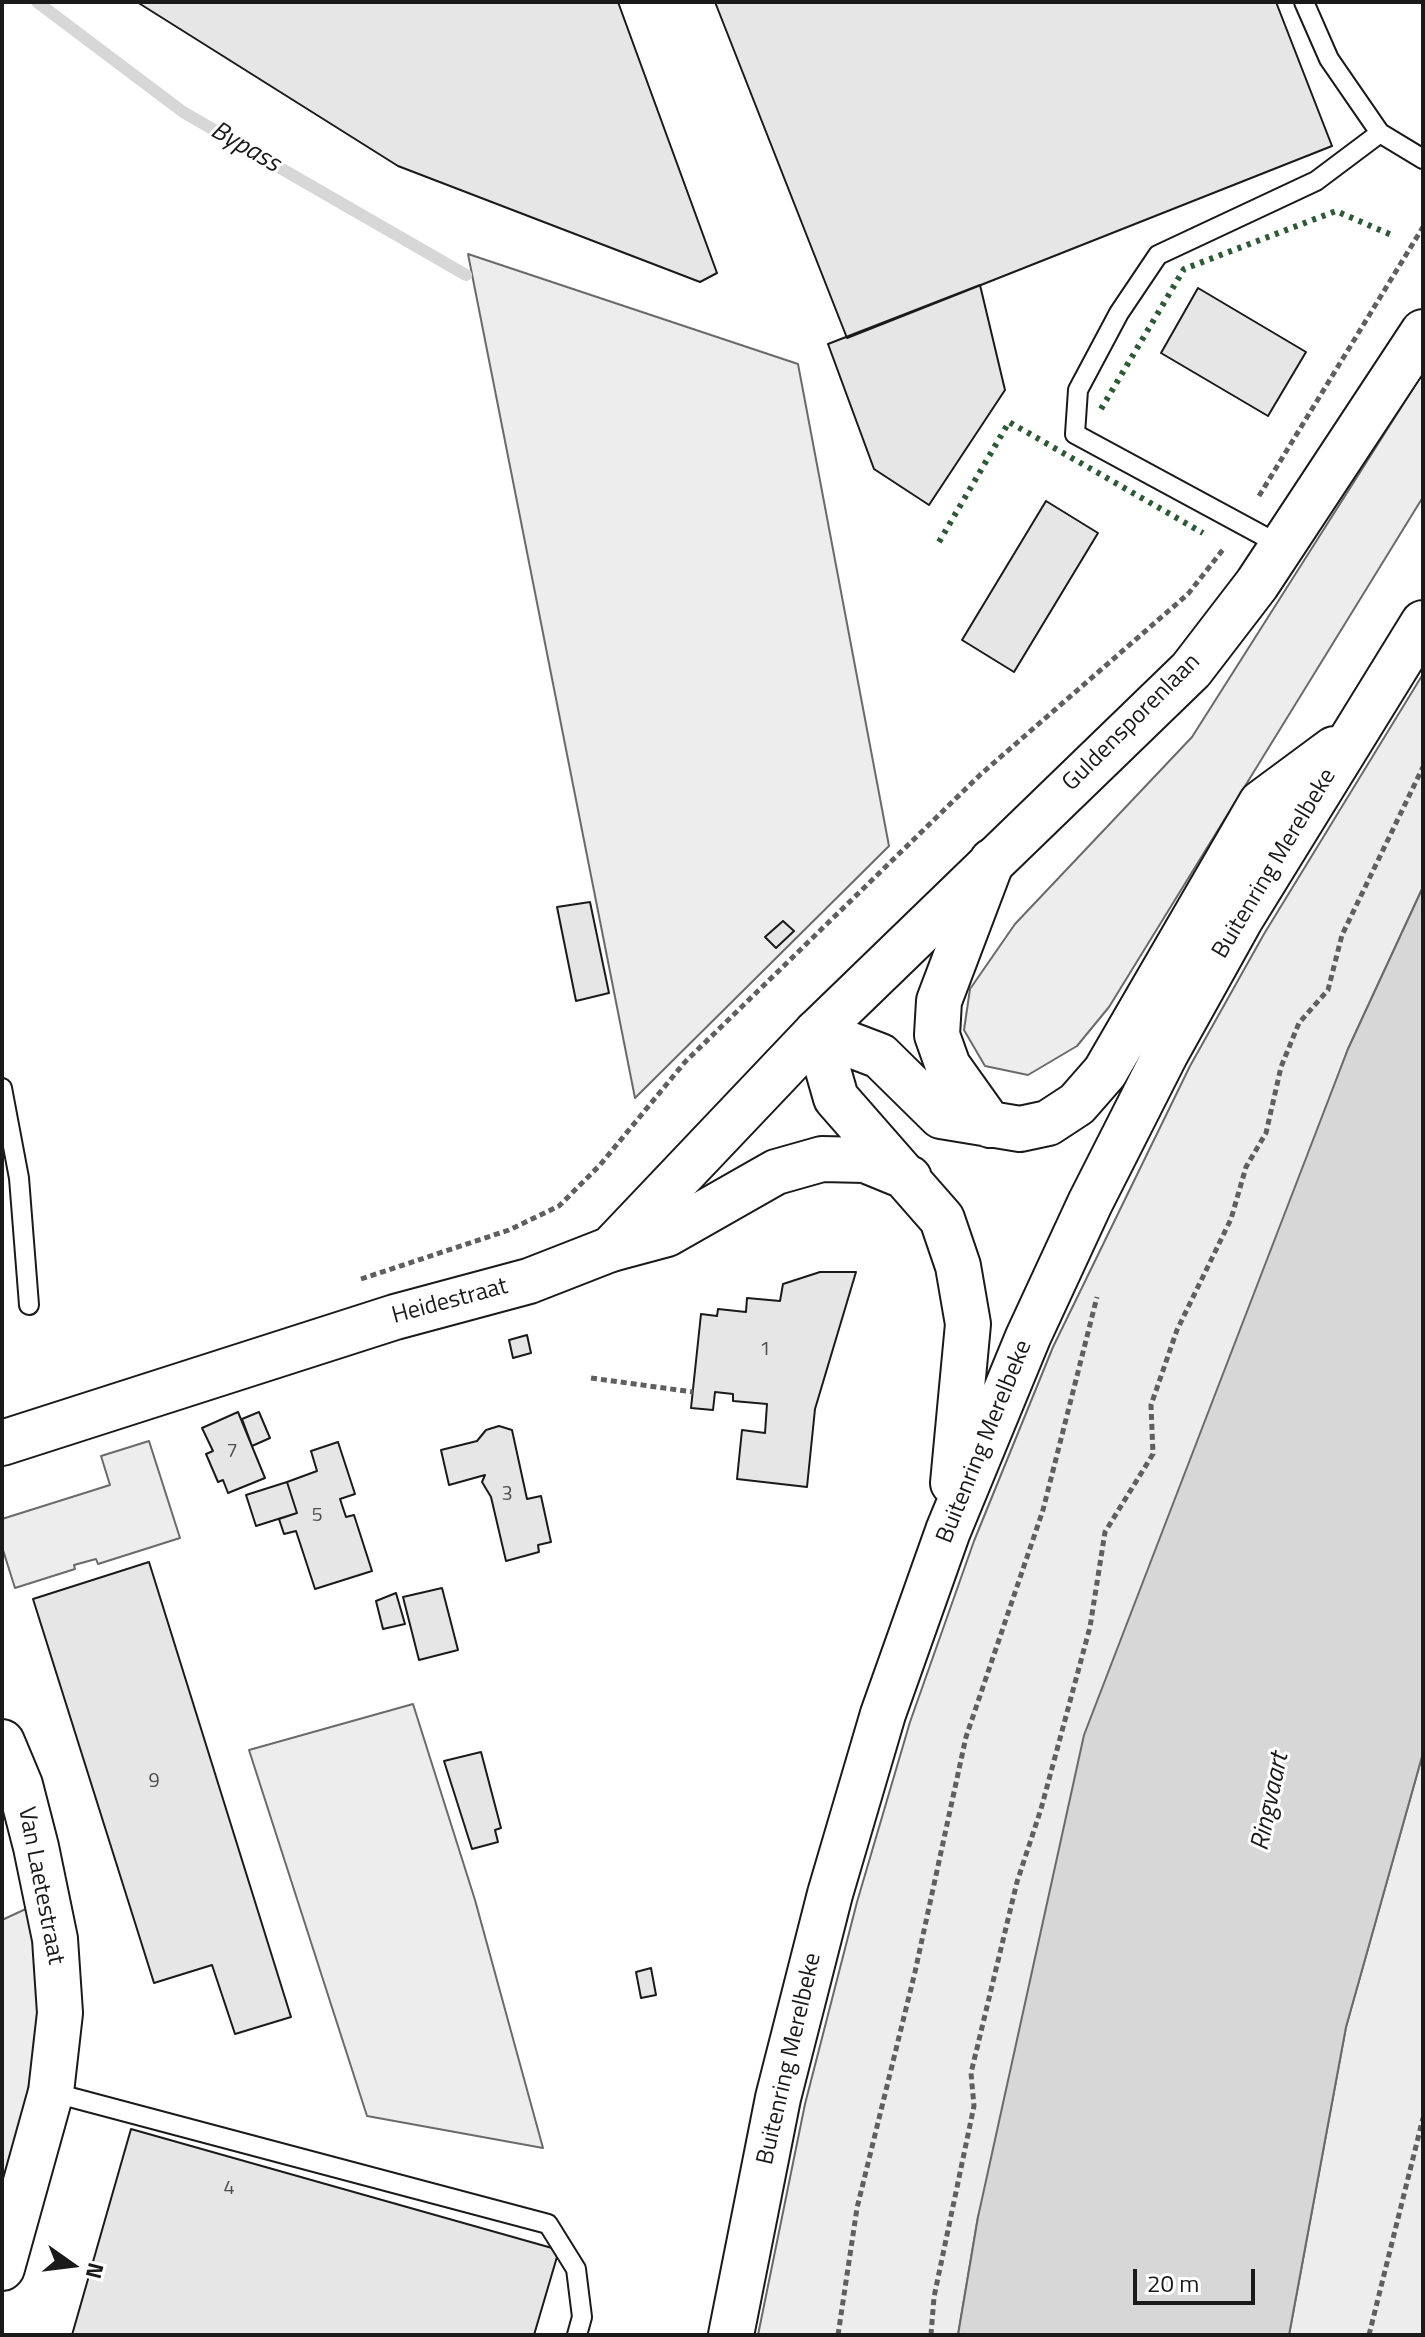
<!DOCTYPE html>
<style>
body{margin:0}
#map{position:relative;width:1425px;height:2337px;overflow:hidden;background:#fff;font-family:"Titillium Web",sans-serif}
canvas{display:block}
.frame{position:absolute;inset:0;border:4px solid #1a1a1a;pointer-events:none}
.north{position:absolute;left:32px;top:2225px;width:80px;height:80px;-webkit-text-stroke:6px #fff;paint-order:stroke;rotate:104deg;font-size:22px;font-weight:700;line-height:32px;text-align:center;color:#1a1a1a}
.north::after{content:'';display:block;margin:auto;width:28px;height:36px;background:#1a1a1a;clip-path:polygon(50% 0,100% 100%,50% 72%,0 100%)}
.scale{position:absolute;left:1133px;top:2269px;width:122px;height:36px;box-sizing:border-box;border:4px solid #1a1a1a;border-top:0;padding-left:10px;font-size:24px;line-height:28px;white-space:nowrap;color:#1a1a1a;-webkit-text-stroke:6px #fff;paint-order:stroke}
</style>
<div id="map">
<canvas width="1425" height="2337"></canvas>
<div class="frame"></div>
<div class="north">N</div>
<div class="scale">20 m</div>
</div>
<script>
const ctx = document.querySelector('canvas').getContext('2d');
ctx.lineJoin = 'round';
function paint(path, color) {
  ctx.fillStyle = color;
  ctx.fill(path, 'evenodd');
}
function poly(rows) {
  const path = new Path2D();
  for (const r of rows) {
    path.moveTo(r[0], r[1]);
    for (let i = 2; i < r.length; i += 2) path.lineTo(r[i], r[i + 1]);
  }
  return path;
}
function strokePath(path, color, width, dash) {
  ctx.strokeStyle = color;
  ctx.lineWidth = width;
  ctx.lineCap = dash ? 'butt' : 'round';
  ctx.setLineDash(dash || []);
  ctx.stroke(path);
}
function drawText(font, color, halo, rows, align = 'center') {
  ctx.font = font + ' "Titillium Web",sans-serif';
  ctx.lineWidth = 6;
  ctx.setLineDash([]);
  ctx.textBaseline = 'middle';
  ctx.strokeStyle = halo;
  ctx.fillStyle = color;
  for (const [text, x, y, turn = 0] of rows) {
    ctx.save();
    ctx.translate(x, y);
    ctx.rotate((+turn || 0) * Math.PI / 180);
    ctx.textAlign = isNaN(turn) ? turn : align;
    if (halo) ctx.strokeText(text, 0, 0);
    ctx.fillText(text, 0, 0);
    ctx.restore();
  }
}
const built = poly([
 [468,254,798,364,889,846,635,1098,468,254],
 [1423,373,1423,497,1109,1007,1077,1046,1028,1075,985,1066,964,1030,970,989,1015,924,1192,737,1423,373],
 [1423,674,1423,887,1348,1049,1246,1321,978,2217,958,2335,758,2335,805,2104,857,1902,910,1722,974,1541,1053,1347,1190,1066,1264,934,1423,674],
 [149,1441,180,1538,98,1564,96,1559,74,1565,75,1569,15,1588,2,1547,2,1519,110,1485,101,1456,149,1441],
 [413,1704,475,1900,543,2148,367,2116,249,1750,413,1704],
 [1423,1753,1423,2335,1289,2335,1346,2027,1423,1753],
 [30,1907,42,2011,27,2096,2,2190,2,1920,30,1907]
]);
const water = poly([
 [1423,887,1423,1753,1346,2027,1289,2335,958,2335,978,2217,1084,1735,1348,1049,1423,887]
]);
const stream = poly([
 [37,2,183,112,466,275]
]);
const building = poly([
 [137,2,618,2,717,273,700,282,398,166,137,2],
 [715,2,1276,2,1332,146,847,338,715,2],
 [980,285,1005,390,929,505,874,469,828,344,980,285],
 [1198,288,1306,352,1268,416,1161,353,1198,288],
 [1046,501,1098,533,1014,672,962,640,1046,501],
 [590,902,609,993,576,1001,557,907,590,902],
 [783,921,794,931,776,948,765,937,783,921],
 [820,1272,856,1272,815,1409,807,1487,737,1479,742,1430,765,1433,767,1404,733,1401,733,1394,715,1392,713,1410,691,1408,701,1314,717,1316,718,1309,746,1312,747,1298,780,1301,783,1284,820,1272],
 [527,1335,531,1353,513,1358,509,1340,527,1335],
 [238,1412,265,1478,228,1493,223,1480,218,1482,206,1454,213,1451,202,1428,238,1412],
 [259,1412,270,1438,252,1446,242,1419,259,1412],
 [499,1426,512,1430,527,1499,541,1496,551,1542,538,1545,539,1552,506,1561,491,1497,482,1482,485,1475,449,1485,441,1450,477,1441,486,1430,499,1426],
 [338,1442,355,1494,340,1499,346,1517,354,1515,372,1571,315,1589,296,1531,284,1534,279,1519,297,1513,287,1482,317,1471,311,1451,338,1442],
 [287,1482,297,1513,256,1526,246,1495,287,1482],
 [149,1562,291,2017,235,2034,212,1965,154,1983,33,1599,149,1562],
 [442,1588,458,1650,419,1660,403,1597,442,1588],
 [396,1593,405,1624,383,1629,376,1601,396,1593],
 [481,1752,501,1828,495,1830,498,1842,472,1849,444,1761,481,1752],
 [651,1968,656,1995,641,1998,636,1972,651,1968],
 [131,2129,559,2250,534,2335,72,2335,131,2129]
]);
const path = poly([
 [1259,496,1423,227],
 [361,1279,509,1230,559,1206,600,1165,685,1062,981,774,1188,594,1225,547],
 [591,1378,693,1392],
 [838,2335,857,2208,915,1972,966,1737,1043,1510,1097,1297],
 [931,2335,934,2297,974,2106,971,2073,1017,1882,1041,1809,1090,1627,1105,1532,1153,1454,1151,1405,1177,1330,1231,1219,1246,1167,1266,1133,1281,1067,1299,1023,1328,990,1342,935,1423,767],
 [1369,2335,1423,2118]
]);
const service = poly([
 [1304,2,1329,59,1380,133,1423,159],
 [1282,546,1075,434,1078,390,1119,313,1158,255,1316,181,1380,133],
 [2,1088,19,1178,29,1305],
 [51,2092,548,2224,576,2269,582,2317,577,2335]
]);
const secondary = poly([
 [2,1443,395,1317,529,1281,611,1249,817,1032,1191,670,1257,584,1423,332],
 [2,1742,20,1785,36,1847,55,1939,60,2013,51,2092,2,2268]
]);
const trunk = poly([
 [817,1032,880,1056,941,1116,1020,1129,1048,1123,1077,1104,1105,1072,1261,803,1334,749],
 [817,1032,836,1098,942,1219,958,1266,968,1324,953,1483],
 [990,1125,948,1066,937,1035,939,1001,992,861],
 [611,1249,667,1234,776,1172,822,1159,865,1160,909,1178],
 [731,2335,778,2098,830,1894,883,1714,948,1531,1028,1337,1090,1203,1166,1053,1240,920,1423,623]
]);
const hedge = poly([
 [1101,409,1184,269,1336,211,1394,236],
 [939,542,1009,422,1203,533]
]);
const numberNames = [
 ["1",765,1350],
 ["7",232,1452],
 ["3",507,1495],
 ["5",317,1516],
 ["9",154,1782],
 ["4",229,2189]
];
const streetNames = [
 ["Guldensporenlaan",1132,723,-45],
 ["Buitenring Merelbeke",1275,864,-59],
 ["Heidestraat",450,1302,-15],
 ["Buitenring Merelbeke",985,1442,-68],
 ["Van Laetestraat",40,1886,79],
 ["Buitenring Merelbeke",790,2059,-77]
];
const waterNames = [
 ["Bypass",245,148,30],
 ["Ringvaart",1271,1802,-78]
];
paint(built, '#ededed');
strokePath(built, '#6a6a6a', 2);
paint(water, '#d7d7d7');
strokePath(water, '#6a6a6a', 2);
strokePath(stream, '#d7d7d7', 12);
paint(building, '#e6e6e6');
strokePath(building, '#1a1a1a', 2);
strokePath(service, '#1a1a1a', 22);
strokePath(secondary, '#1a1a1a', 48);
strokePath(trunk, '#1a1a1a', 48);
strokePath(path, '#5f5f5f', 5, [6, 4]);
strokePath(service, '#fff', 18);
strokePath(secondary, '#fff', 44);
strokePath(trunk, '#fff', 44);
strokePath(hedge, '#2b5a34', 6, [4, 6]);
drawText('20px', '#4d4d4d', null, numberNames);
drawText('24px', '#1a1a1a', '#fff', streetNames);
drawText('italic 26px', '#1a1a1a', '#fff', waterNames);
</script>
